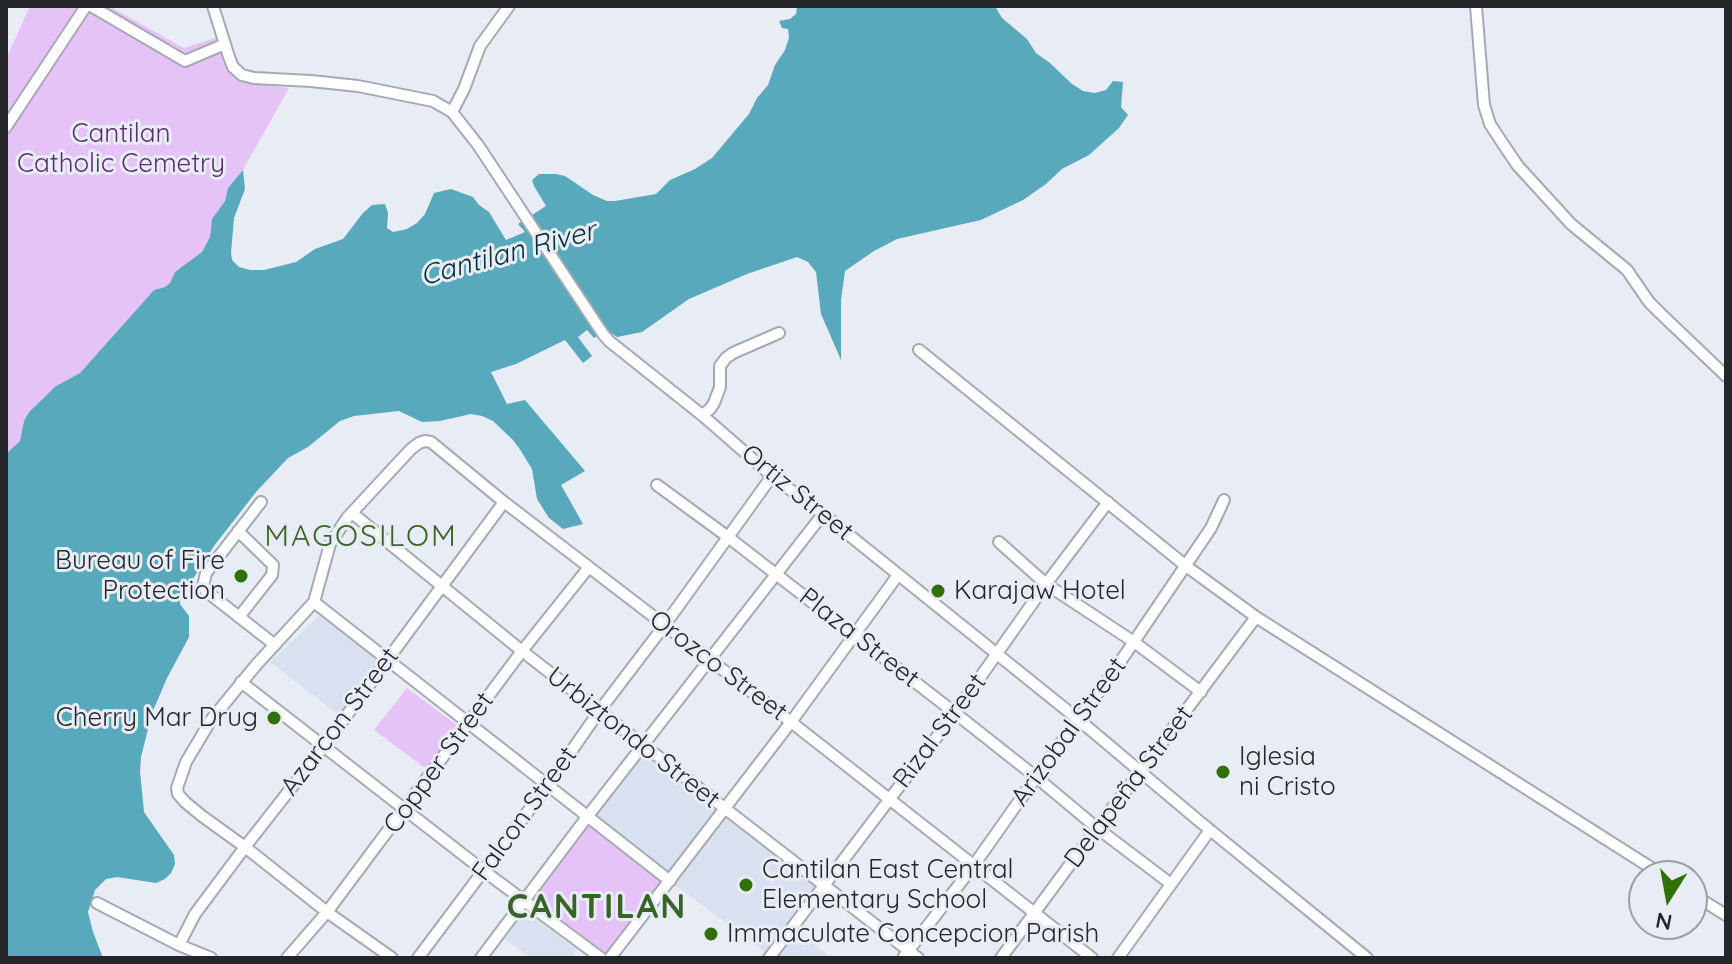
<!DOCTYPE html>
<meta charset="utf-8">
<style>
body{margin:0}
#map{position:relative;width:1732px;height:964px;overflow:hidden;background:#e8ecf5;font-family:Quicksand,sans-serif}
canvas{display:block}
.frame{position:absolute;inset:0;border:8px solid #242629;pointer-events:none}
.north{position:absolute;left:1628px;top:860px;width:80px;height:80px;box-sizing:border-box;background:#e8ecf5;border:2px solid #9a9da3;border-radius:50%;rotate:191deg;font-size:22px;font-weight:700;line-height:32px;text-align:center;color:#242629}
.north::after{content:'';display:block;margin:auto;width:28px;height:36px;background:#307009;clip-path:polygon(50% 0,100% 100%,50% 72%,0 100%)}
</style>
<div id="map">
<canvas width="1732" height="964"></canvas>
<div class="frame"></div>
<div class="north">N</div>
</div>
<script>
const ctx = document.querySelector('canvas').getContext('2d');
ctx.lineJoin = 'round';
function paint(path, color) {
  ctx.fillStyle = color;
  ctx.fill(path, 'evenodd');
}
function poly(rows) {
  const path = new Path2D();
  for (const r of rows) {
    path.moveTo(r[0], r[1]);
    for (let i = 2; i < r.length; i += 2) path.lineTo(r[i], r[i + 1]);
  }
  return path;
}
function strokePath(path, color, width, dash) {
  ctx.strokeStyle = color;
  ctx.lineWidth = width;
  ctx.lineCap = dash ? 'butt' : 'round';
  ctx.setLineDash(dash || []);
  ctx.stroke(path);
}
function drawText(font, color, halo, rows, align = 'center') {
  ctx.font = font + ' Quicksand,sans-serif';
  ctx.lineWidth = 6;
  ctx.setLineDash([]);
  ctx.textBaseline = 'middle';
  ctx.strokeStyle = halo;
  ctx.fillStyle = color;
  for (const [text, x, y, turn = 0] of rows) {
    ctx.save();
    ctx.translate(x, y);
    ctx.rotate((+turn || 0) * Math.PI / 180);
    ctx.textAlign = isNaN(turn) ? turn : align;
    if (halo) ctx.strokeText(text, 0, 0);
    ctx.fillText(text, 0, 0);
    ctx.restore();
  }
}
const built = poly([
 [321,614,381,661,340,716,270,662],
 [644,755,716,811,670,873,596,815],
 [726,818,817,886,767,953,675,885],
 [525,911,577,950,571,958,531,958,505,939],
 [798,932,832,958,778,958]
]);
const green = poly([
 [30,6,109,6,184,48,218,37,223,62,232,75,249,83,289,88,243,170,228,188,225,201,212,219,210,237,202,252,175,272,170,283,165,287,154,290,80,373,56,386,29,412,24,421,20,441,6,454,6,59],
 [407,688,461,728,429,771,374,730],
 [588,825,662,882,607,954,534,900]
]);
const water = poly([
 [797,6,995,6,1002,18,1027,39,1036,53,1050,63,1072,84,1083,91,1095,93,1106,90,1113,81,1123,82,1121,107,1128,115,1119,128,1089,155,1062,169,1046,184,1023,200,981,220,897,239,874,251,845,271,841,300,841,360,821,314,816,272,808,262,797,257,747,274,689,299,642,332,617,337,606,330,594,338,587,330,578,337,592,356,583,363,565,340,516,364,491,372,507,404,525,400,585,471,561,485,583,524,563,529,549,518,537,499,532,469,521,451,513,440,493,421,482,416,471,414,440,421,422,422,399,411,354,416,340,421,308,447,288,458,256,492,214,546,180,599,180,604,189,616,189,637,167,678,152,713,141,757,140,771,144,812,174,855,175,864,171,873,165,879,156,883,117,877,106,879,95,890,88,912,93,932,103,958,6,958,6,454,20,441,24,421,29,412,56,386,80,373,154,290,165,287,170,283,175,272,202,252,210,237,212,219,225,201,228,188,243,170,245,189,234,218,231,253,232,260,239,267,250,270,264,270,296,262,315,249,343,239,363,213,372,205,385,204,388,213,387,228,393,232,407,229,417,223,425,214,434,193,451,189,473,197,479,205,489,212,506,240,525,232,518,224,546,206,534,186,532,180,539,174,556,174,565,176,593,195,607,201,615,201,656,194,670,180,695,169,712,158,749,114,757,98,768,85,775,65,785,50,789,38,788,29,782,28,779,21,790,19,796,14]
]);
const minor = poly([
 [91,6,185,61,225,44],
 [213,6,229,57,233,67,242,75,254,78,311,81,358,86,433,101,452,112,478,145,603,334,609,341,702,415,772,476,823,514,1079,720,1199,821,1367,958],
 [1476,6,1484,105,1490,124,1503,144,1518,166,1571,224,1627,270,1649,302,1660,313,1726,376],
 [452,112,464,89,480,46,509,6],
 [6,127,86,6],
 [919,350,1186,566,1256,617,1664,876],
 [702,415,710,409,714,403,720,387,720,366,726,358,733,353,779,333],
 [657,485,728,537,955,713,1036,777,1097,828,1171,884],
 [261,502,206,573,203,586,206,591,275,645],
 [352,513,522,651,918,958],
 [238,531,273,565,272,575,239,617],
 [999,542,1046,584,1134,642,1201,692],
 [314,602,670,881],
 [241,682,484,871,601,958],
 [1692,894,1726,915],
 [97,903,179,945,211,958],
 [179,945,195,914,245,847,324,746,504,502],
 [287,958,327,912,522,651,589,567],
 [392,958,327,912,245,847,202,816,185,802,178,794,177,788,186,762,211,720,257,664,314,602,330,544,347,518,411,449,419,443,425,441,431,442,504,502,791,722,1092,958],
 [418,958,547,786,600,710,664,626,772,476],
 [481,958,587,817,823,514],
 [610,958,791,722,898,575],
 [769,958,955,713,1046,584,1108,502],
 [903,958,974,865,1036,777,1114,671,1211,528,1224,500],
 [1001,958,1097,828,1140,772,1256,617],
 [1118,958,1210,830]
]);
const markers = [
 [241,576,8,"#307009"],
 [938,591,8,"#307009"],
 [274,718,8,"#307009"],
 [1223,772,8,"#307009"],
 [746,885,8,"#307009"],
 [711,934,8,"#307009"]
];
const parkNames = [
 ["Cantilan",121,134],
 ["Catholic Cemetry",121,164]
];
const streetNames = [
 ["Ortiz Street",797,493,39],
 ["Plaza Street",859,638,38],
 ["Orozco Street",718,666,37],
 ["Azarcon Street",340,722,-53],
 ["Rizal Street",940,731,-53],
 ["Arizobal Street",1069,732,-54],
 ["Urbiztondo Street",633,738,38],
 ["Copper Street",439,763,-54],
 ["Delapeña Street",1129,787,-53],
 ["Falcon Street",525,814,-54]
];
const poiNames = [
 ["Bureau of Fire",225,561,"right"],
 ["Protection",225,591,"right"],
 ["Karajaw Hotel",954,591],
 ["Cherry Mar Drug",258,718,"right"],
 ["Iglesia",1239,757],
 ["ni Cristo",1239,787],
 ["Cantilan East Central",762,870],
 ["Elementary School",762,900],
 ["Immaculate Concepcion Parish",727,934]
];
const waterNames = [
 ["Cantilan River",508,254,-15]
];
const quarterNames = [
 ["MAGOSILOM",361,537]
];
const districtNames = [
 ["CANTILAN",597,908]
];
paint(built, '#d9e1f0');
paint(green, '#e6c3f7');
paint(water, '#58a9bb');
strokePath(minor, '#a5a9b1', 14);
strokePath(minor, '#fff', 10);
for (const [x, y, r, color] of markers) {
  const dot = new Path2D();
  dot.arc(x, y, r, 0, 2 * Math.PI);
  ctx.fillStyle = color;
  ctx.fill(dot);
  strokePath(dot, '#e8ecf5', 3);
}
drawText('26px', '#5b2e6e', '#e8ecf5', parkNames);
drawText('26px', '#242629', '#e8ecf5', streetNames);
drawText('26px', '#242629', '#e8ecf5', poiNames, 'left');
drawText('italic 28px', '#062f37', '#e8ecf5', waterNames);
ctx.letterSpacing = '2px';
drawText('30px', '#396328', '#e8ecf5', quarterNames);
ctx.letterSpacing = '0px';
ctx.letterSpacing = '2px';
drawText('bold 34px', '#396328', '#e8ecf5', districtNames);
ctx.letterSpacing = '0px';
</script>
